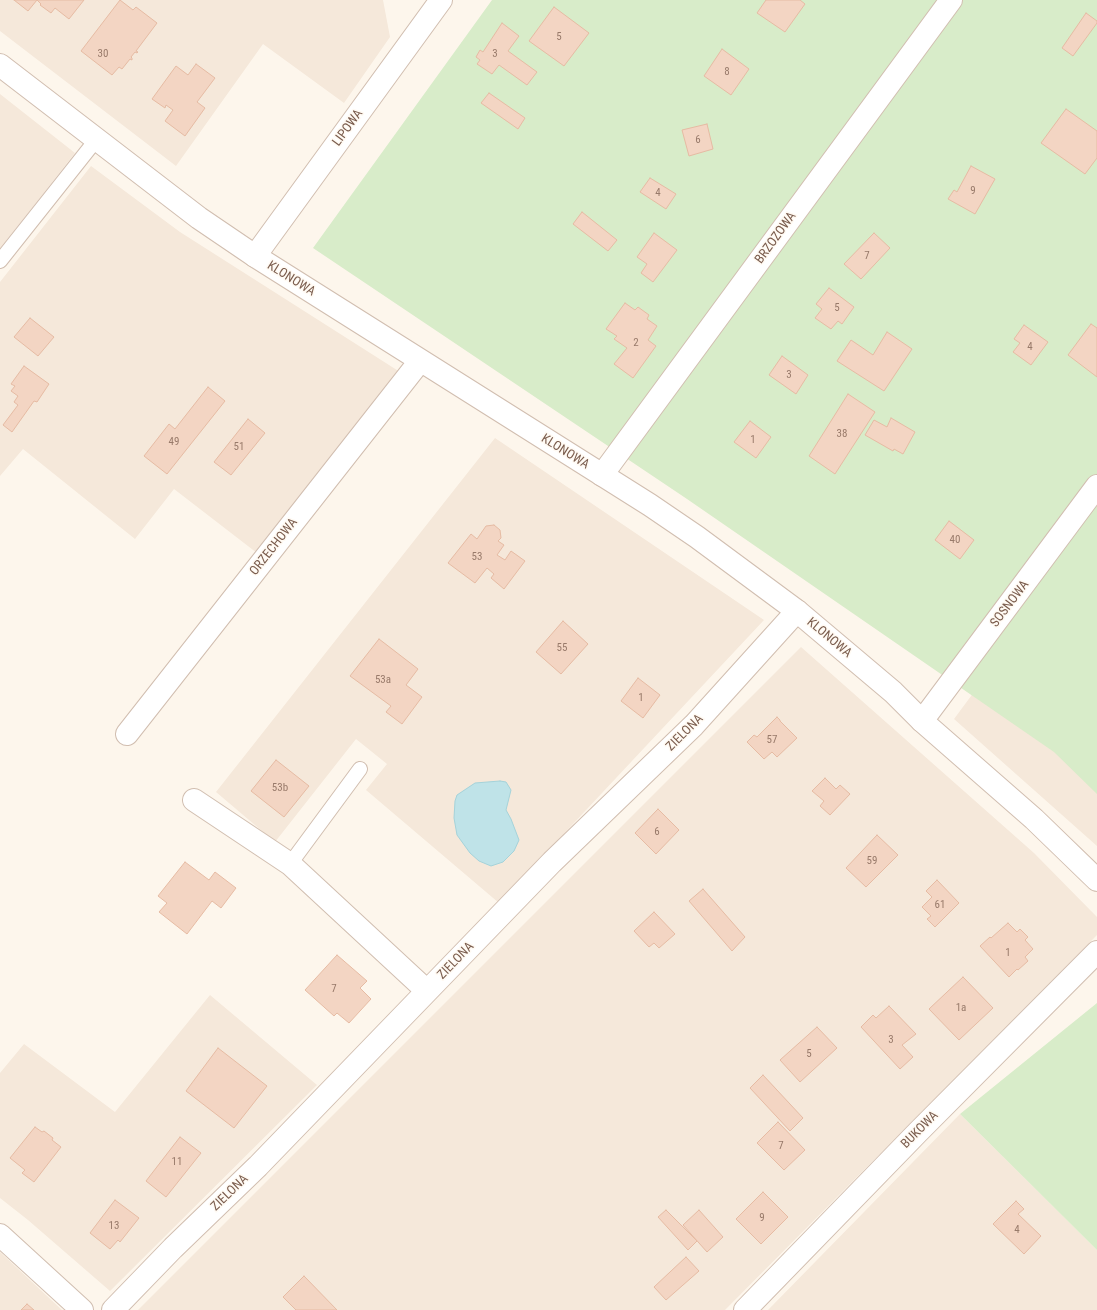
<!DOCTYPE html>
<style>
body{margin:0}
canvas{display:block;background:#fdf6ec}
</style>
<canvas width="1097" height="1310"></canvas>
<script>
const ctx = document.querySelector('canvas').getContext('2d');
ctx.lineJoin = 'round';
function paint(path, color) {
  ctx.fillStyle = color;
  ctx.fill(path, 'evenodd');
}
function poly(rows) {
  const path = new Path2D();
  for (const r of rows) {
    path.moveTo(r[0], r[1]);
    for (let i = 2; i < r.length; i += 2) path.lineTo(r[i], r[i + 1]);
  }
  return path;
}
function strokePath(path, color, width, dash) {
  ctx.strokeStyle = color;
  ctx.lineWidth = width;
  ctx.lineCap = dash ? 'butt' : 'round';
  ctx.setLineDash(dash || []);
  ctx.stroke(path);
}
function drawText(font, color, halo, rows, align = 'center') {
  ctx.font = font + ' "Roboto Condensed",sans-serif';
  ctx.lineWidth = 3;
  ctx.setLineDash([]);
  ctx.textBaseline = 'middle';
  ctx.strokeStyle = halo;
  ctx.fillStyle = color;
  for (const [text, x, y, turn = 0] of rows) {
    ctx.save();
    ctx.translate(x, y);
    ctx.rotate((+turn || 0) * Math.PI / 180);
    ctx.textAlign = isNaN(turn) ? turn : align;
    if (halo) ctx.strokeText(text, 0, 0);
    ctx.fillText(text, 0, 0);
    ctx.restore();
  }
}
const residential = poly([
 [0,0,383,0,390,37,344,103,263,44,176,166,0,31],
 [0,94,75,153,0,249],
 [91,166,180,232,400,372,257,553,174,489,135,539,23,449,0,476,0,282],
 [495,438,764,620,499,903,366,790,387,764,356,739,275,842,216,792],
 [1097,526,1097,846,954,719],
 [801,647,1034,853,1097,917,1097,935,725,1310,138,1310],
 [210,995,317,1085,110,1291,28,1220,0,1198,0,1073,24,1044,115,1112],
 [960,1114,1097,1250,1097,1310,768,1310],
 [0,1252,62,1310,0,1310]
]);
const green = poly([
 [492,0,1097,0,1097,794,1054,752,687,499,313,248],
 [1097,1003,1097,1250,960,1114]
]);
const water = poly([
 [500,781,506,782,511,790,506,810,511,819,519,840,514,851,503,862,491,866,479,861,470,853,457,835,454,818,455,801,457,795,475,783,500,781]
]);
const building = poly([
 [14,0,84,0,69,19,55,8,51,13,40,5,41,4,37,0,28,11,14,0],
 [120,0,133,10,136,7,157,23,136,51,138,52,137,53,135,52,131,57,132,58,132,60,130,59,122,69,119,67,112,75,81,51,120,0],
 [766,0,800,0,805,4,785,32,757,13,766,0],
 [554,7,589,33,564,66,529,41,554,7],
 [1086,13,1097,21,1097,23,1073,56,1062,48,1086,13],
 [502,23,519,36,508,51,537,72,527,85,499,65,492,74,477,64,480,60,476,57,480,50,483,52,502,23],
 [722,49,749,69,731,95,704,76,722,49],
 [196,64,215,78,197,102,205,108,185,136,165,121,173,110,166,105,165,108,152,99,176,66,188,75,196,64],
 [489,93,525,118,518,129,481,103,489,93],
 [1066,109,1097,131,1097,158,1085,174,1041,143,1066,109],
 [707,124,713,149,689,156,682,130,707,124],
 [971,166,995,179,975,214,948,199,954,190,957,192,971,166],
 [650,178,676,194,666,209,640,192,650,178],
 [582,212,617,240,608,251,573,224,582,212],
 [654,233,677,250,653,282,641,273,647,264,637,257,654,233],
 [874,233,890,248,861,279,844,264,874,233],
 [829,288,854,307,842,324,838,321,831,329,815,318,822,309,816,304,829,288],
 [625,303,635,310,638,307,649,315,647,319,657,326,648,340,656,346,633,378,614,364,627,348,614,339,617,336,606,329,625,303],
 [30,318,54,337,38,356,14,337,30,318],
 [1091,324,1097,328,1097,377,1068,355,1091,324],
 [1024,325,1048,342,1031,365,1013,352,1020,343,1014,339,1024,325],
 [887,332,912,349,884,391,837,361,851,340,873,355,887,332],
 [782,356,808,375,796,394,769,375,782,356],
 [24,366,49,384,37,402,34,401,12,432,3,425,18,405,14,402,18,396,11,391,15,386,11,384,24,366],
 [208,387,225,401,167,474,144,456,169,424,175,429,208,387],
 [848,394,875,412,835,474,809,456,848,394],
 [891,418,915,432,903,454,894,449,893,451,865,435,874,420,887,427,891,418],
 [248,419,265,433,231,475,214,462,248,419],
 [750,421,771,437,756,458,734,442,750,421],
 [949,521,974,540,960,559,935,540,949,521],
 [494,525,500,530,501,538,498,541,504,545,497,555,505,560,511,551,525,561,504,589,491,578,494,574,487,568,475,583,448,563,471,534,477,539,486,526,494,525],
 [563,621,588,644,561,674,536,652,563,621],
 [379,639,418,669,406,685,422,697,402,724,386,712,391,706,350,676,379,639],
 [638,678,660,695,643,718,621,701,638,678],
 [777,717,780,720,780,721,797,738,777,757,772,752,764,759,747,742,754,735,757,737,777,717],
 [276,760,309,786,284,817,251,791,276,760],
 [825,778,836,789,840,785,850,794,830,815,820,806,824,801,812,791,825,778],
 [658,809,679,830,656,854,635,833,658,809],
 [877,835,898,855,866,887,846,868,877,835],
 [185,862,209,880,215,872,236,888,221,908,212,901,187,934,159,912,167,903,158,896,185,862],
 [937,880,959,903,935,927,927,919,931,916,922,907,932,897,926,891,937,880],
 [703,889,745,937,732,951,689,901,703,889],
 [654,912,675,934,659,948,654,943,649,947,634,931,654,912],
 [1008,923,1017,932,1020,929,1028,937,1025,940,1033,949,1025,957,1028,961,1018,970,1017,969,1009,977,980,946,990,937,991,938,1008,923],
 [337,955,367,981,360,988,371,999,349,1023,337,1013,334,1016,305,990,337,955],
 [963,977,993,1008,959,1040,929,1009,963,977],
 [889,1006,916,1034,902,1045,913,1057,900,1069,861,1027,873,1015,876,1018,889,1006],
 [817,1027,837,1048,800,1082,780,1060,817,1027],
 [218,1048,267,1086,234,1128,186,1091,218,1048],
 [763,1075,803,1118,790,1131,750,1088,763,1075],
 [778,1122,805,1150,784,1170,757,1143,778,1122],
 [35,1127,42,1132,44,1131,53,1138,52,1140,61,1147,34,1182,22,1173,25,1170,10,1158,35,1127],
 [180,1137,201,1153,166,1197,146,1181,180,1137],
 [763,1192,788,1217,761,1244,736,1219,763,1192],
 [115,1200,139,1218,120,1242,118,1240,110,1249,90,1233,115,1200],
 [1016,1201,1024,1209,1018,1214,1041,1236,1024,1254,993,1224,1016,1201],
 [666,1210,697,1241,688,1250,658,1217,666,1210],
 [699,1210,723,1237,707,1252,683,1225,699,1210],
 [686,1257,699,1271,666,1300,654,1287,686,1257],
 [304,1276,337,1310,296,1310,283,1297,304,1276],
 [27,1304,34,1310,21,1310,27,1304]
]);
const service = poly([
 [0,261,96,140],
 [290,864,360,769]
]);
const minor = poly([
 [255,256,441,0],
 [602,475,951,0],
 [922,721,1097,486],
 [127,734,420,361],
 [194,800,290,864,427,991],
 [0,1235,82,1310],
 [113,1310,173,1248,258,1166,552,862,694,725,797,611],
 [745,1310,918,1132,1097,952]
]);
const tertiary = poly([
 [0,65,199,218,255,256,650,505,697,537,797,611,893,692,922,721,1034,819,1097,880]
]);
const numberNames = [
 ["5",559,37],
 ["30",103,54],
 ["3",495,54],
 ["8",727,72],
 ["6",698,140],
 ["9",973,191],
 ["4",658,193],
 ["7",867,256],
 ["5",837,308],
 ["2",636,343],
 ["4",1030,347],
 ["3",789,375],
 ["38",842,434],
 ["1",753,440],
 ["49",174,442],
 ["51",239,447],
 ["40",955,540],
 ["53",477,557],
 ["55",562,648],
 ["53a",383,680],
 ["1",641,698],
 ["57",772,740],
 ["53b",280,788],
 ["6",657,832],
 ["59",872,861],
 ["61",940,905],
 ["1",1008,953],
 ["7",334,989],
 ["1a",961,1008],
 ["3",891,1040],
 ["5",809,1054],
 ["7",781,1146],
 ["11",177,1162],
 ["9",762,1218],
 ["13",114,1226],
 ["4",1017,1230]
];
const streetNames = [
 ["LIPOWA",348,128,-54],
 ["BRZOZOWA",776,238,-54],
 ["KLONOWA",291,279,32],
 ["KLONOWA",565,452,32],
 ["ORZECHOWA",274,547,-52],
 ["SOSNOWA",1010,604,-53],
 ["KLONOWA",829,638,40],
 ["ZIELONA",685,733,-45],
 ["ZIELONA",456,961,-46],
 ["BUKOWA",920,1130,-45],
 ["ZIELONA",230,1193,-44]
];
paint(residential, '#f5e8da');
paint(green, '#d8ecc9');
paint(water, '#bfe3e8');
strokePath(water, '#a5d3da', 1);
paint(building, '#f3d5c3');
strokePath(building, '#e6bba3', 1);
strokePath(service, '#d1beb0', 16);
strokePath(minor, '#d1beb0', 24);
strokePath(tertiary, '#d1beb0', 24);
strokePath(service, '#fff', 14);
strokePath(minor, '#fff', 22);
strokePath(tertiary, '#fff', 22);
drawText('11px', '#987a6a', null, numberNames);
drawText('13px', '#7a5c4d', '#fffaf3', streetNames);
</script>
